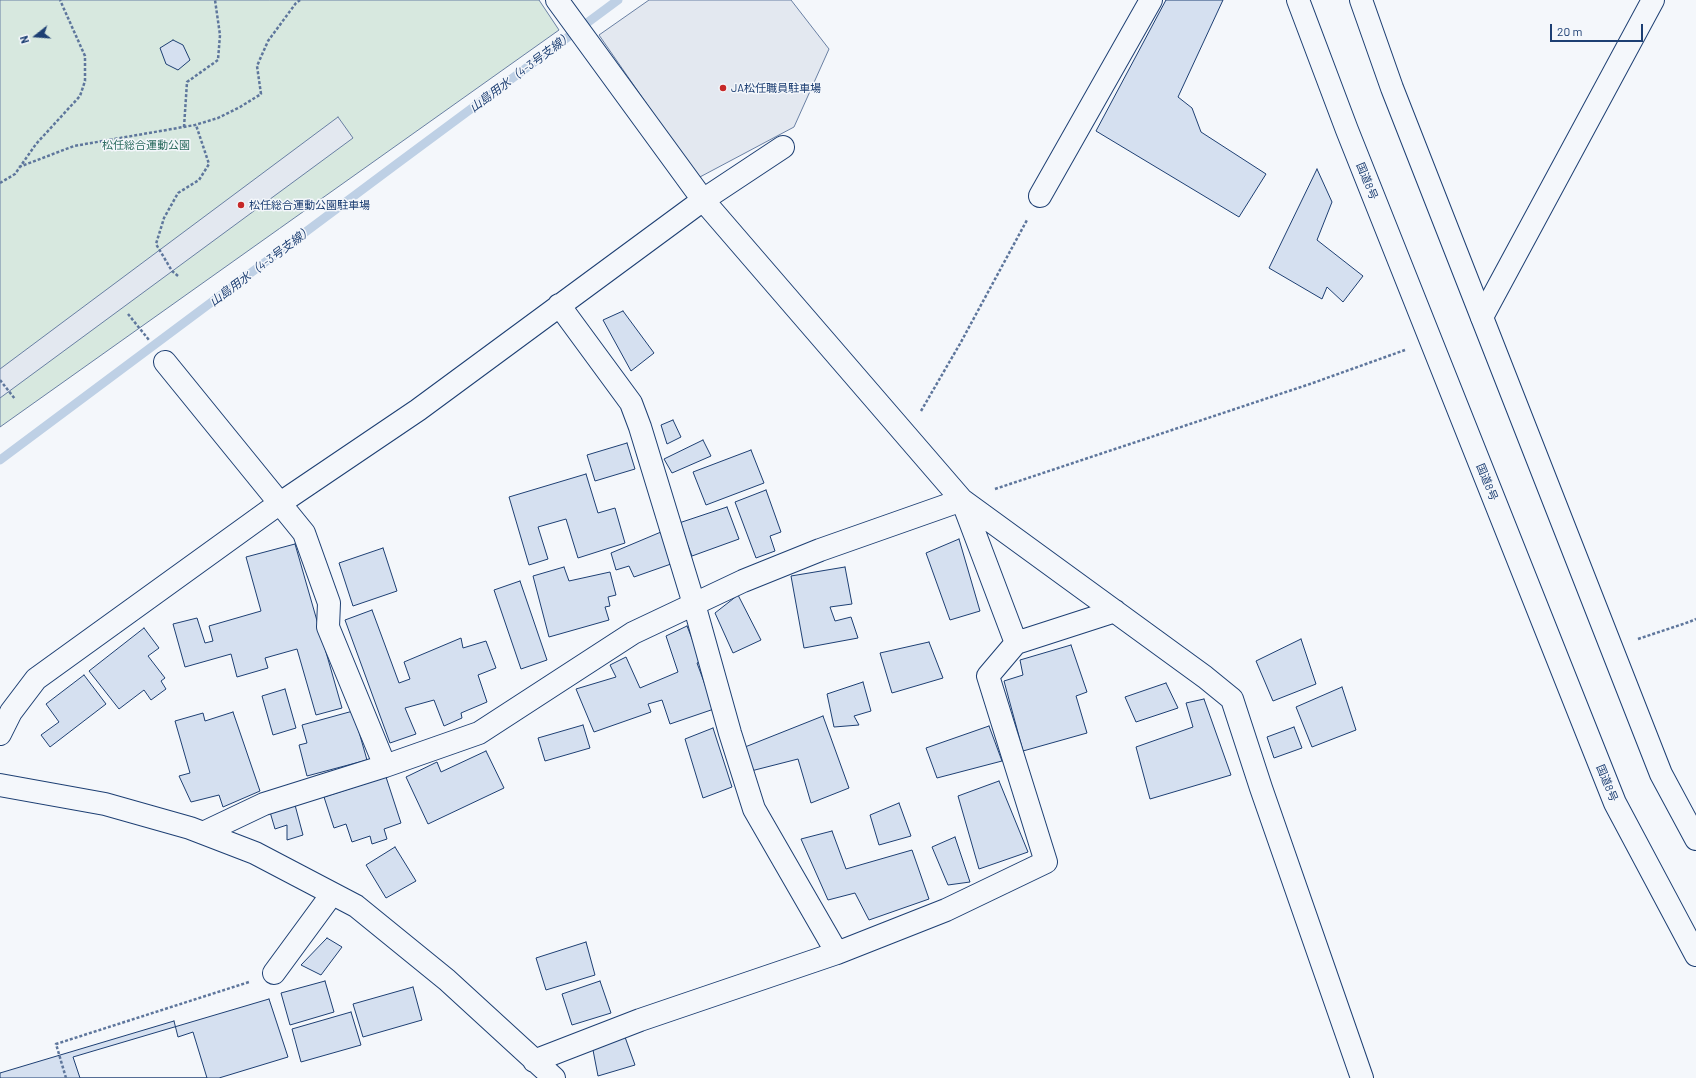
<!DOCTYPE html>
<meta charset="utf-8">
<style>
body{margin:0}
#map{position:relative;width:1696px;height:1078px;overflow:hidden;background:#f4f7fb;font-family:Barlow,sans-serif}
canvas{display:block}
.north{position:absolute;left:16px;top:16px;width:40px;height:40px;-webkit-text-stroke:3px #f4f7fb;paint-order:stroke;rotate:253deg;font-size:11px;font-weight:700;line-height:16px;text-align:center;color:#1d3f73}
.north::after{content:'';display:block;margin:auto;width:14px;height:18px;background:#1d3f73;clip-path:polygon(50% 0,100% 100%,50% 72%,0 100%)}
.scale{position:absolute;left:1550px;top:24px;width:93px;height:18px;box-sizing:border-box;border:2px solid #1d3f73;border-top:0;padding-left:5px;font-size:12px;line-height:14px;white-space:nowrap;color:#1d3f73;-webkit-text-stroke:3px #f4f7fb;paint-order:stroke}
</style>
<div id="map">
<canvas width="1696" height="1078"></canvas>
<div class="north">N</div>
<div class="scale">20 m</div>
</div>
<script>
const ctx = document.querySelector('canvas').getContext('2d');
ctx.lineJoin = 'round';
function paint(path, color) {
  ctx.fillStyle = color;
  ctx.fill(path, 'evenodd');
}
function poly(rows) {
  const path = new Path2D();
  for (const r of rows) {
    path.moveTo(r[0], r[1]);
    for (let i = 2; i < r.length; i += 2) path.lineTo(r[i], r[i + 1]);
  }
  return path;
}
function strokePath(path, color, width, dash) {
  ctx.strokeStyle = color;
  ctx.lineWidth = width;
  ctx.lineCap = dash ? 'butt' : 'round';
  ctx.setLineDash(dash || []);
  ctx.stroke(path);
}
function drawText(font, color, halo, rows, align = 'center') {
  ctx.font = font + ' Barlow,"Noto Sans JP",sans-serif';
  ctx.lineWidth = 3;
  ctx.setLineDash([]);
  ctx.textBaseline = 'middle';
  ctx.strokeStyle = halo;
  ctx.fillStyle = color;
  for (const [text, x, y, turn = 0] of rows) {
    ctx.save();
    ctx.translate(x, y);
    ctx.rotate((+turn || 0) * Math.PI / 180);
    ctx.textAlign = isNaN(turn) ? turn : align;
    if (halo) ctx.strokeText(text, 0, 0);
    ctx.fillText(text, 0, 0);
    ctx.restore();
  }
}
const green = poly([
 [0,0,539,0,559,30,0,427,0,0]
]);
const parking = poly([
 [649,0,791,0,829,49,794,127,698,178,599,35,649,0],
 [338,117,353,138,0,398,0,369,338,117]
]);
const stream = poly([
 [0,460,398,163,618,0]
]);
const building = poly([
 [1166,0,1223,0,1178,97,1192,108,1201,132,1266,174,1239,217,1096,131,1166,0],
 [173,40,183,45,190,60,178,70,166,64,160,48,173,40],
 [1317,169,1332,202,1317,240,1363,276,1343,302,1327,287,1322,299,1269,268,1317,169],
 [623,311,654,353,631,371,603,320,623,311],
 [673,420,681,437,667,444,661,425,673,420],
 [703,440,711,456,672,473,664,459,703,440],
 [627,443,635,469,595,481,587,455,627,443],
 [751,450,764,483,706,505,693,472,751,450],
 [586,474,598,513,615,508,625,543,578,558,566,519,538,527,548,559,529,565,509,497,586,474],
 [766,490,781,532,770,536,775,551,756,558,735,502,766,490],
 [727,507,739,539,692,556,679,523,727,507],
 [661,532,671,564,634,577,629,566,616,570,611,553,661,532],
 [959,539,980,611,950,620,926,553,959,539],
 [295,544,342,708,316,715,297,649,265,658,268,668,237,677,231,654,185,667,173,624,197,618,205,643,213,641,209,626,261,611,246,557,295,544],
 [383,548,397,591,353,606,339,563,383,548],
 [564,567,569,581,610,572,616,595,608,597,610,606,605,607,609,620,549,637,533,576,564,567],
 [845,567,852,604,830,607,835,621,851,617,858,638,804,648,791,576,845,567],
 [520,581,547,660,521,669,494,590,520,581],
 [738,595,761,640,733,653,715,613,738,595],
 [372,610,399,683,410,679,404,662,461,638,463,648,486,641,496,668,478,675,487,702,461,713,462,718,444,726,434,700,405,708,416,734,390,743,345,620,372,610],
 [687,626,701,661,697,663,714,709,670,724,662,700,648,704,651,712,594,732,576,689,616,677,610,665,626,657,640,688,678,672,666,636,687,626],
 [144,628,159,648,148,656,165,678,161,681,166,689,151,700,144,690,119,709,89,671,144,628],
 [1301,639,1316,684,1273,701,1256,661,1301,639],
 [929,642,943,678,892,693,880,653,929,642],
 [1071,645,1087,692,1076,696,1087,733,1023,751,1004,681,1023,675,1020,660,1071,645],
 [84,675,106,704,50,747,41,735,59,722,46,704,84,675],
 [863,682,871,711,854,716,859,725,834,727,827,694,863,682],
 [1166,683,1178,708,1136,722,1125,697,1166,683],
 [1342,687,1356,730,1312,747,1296,707,1342,687],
 [285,689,296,728,273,735,262,696,285,689],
 [1204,699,1231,775,1150,799,1136,747,1193,727,1186,703,1204,699],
 [353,711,367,760,307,776,299,745,307,743,302,725,353,711],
 [233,712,260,791,223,807,219,795,191,802,179,776,190,773,175,721,203,713,205,721,233,712],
 [823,716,849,788,811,803,798,759,751,771,745,747,823,716],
 [583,725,590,748,545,761,538,738,583,725],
 [989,726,1002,761,937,778,926,748,989,726],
 [1294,727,1302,748,1274,758,1267,737,1294,727],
 [713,728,732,787,703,798,685,739,713,728],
 [486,751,504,788,428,824,406,777,437,762,441,772,486,751],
 [386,777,401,823,384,829,387,839,372,844,370,836,352,842,346,824,334,828,324,797,386,777],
 [999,781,1028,852,979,869,958,796,999,781],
 [899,803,911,836,879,845,870,815,899,803],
 [295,805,303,835,287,840,287,825,275,829,270,812,295,805],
 [832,831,846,869,912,850,929,899,869,920,855,893,828,900,801,839,832,831],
 [955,837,970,882,948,885,932,847,955,837],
 [395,847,416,881,386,898,366,865,395,847],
 [327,938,342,947,321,975,301,965,327,938],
 [586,942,595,975,546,990,536,958,586,942],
 [325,981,334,1012,290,1025,281,993,325,981],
 [600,981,611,1013,572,1025,562,994,600,981],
 [413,987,422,1020,363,1037,353,1004,413,987],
 [269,999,288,1057,219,1078,80,1078,73,1057,269,999],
 [351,1012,361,1045,301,1062,292,1029,351,1012],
 [174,1021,178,1037,193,1032,207,1078,0,1078,0,1073,174,1021],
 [625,1037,635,1065,598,1076,593,1050,625,1037]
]);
const path = poly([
 [184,127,187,82,218,60,220,35,215,0],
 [19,167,74,146,195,125,218,118,240,107,261,94,257,66,268,41,296,3,300,0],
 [0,183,15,174,36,144,80,96,85,81,85,56,60,0],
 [178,276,172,271,156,244,164,218,178,193,199,180,209,164,196,125],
 [128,314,149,340],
 [0,380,15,399],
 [921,411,961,342,1027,220],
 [995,489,1310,384,1405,350],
 [1638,639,1689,622,1696,619],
 [66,1078,56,1044,249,982]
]);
const minor = poly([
 [557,0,703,200,962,500,1205,677,1232,699,1261,788,1362,1078],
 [1040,196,1151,0],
 [1482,317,1653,0],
 [165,362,304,533,329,603,328,627,385,766],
 [1016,643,1115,611],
 [0,734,11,712,36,679,273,508,418,410,703,200,783,147],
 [0,785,105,804,190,828,255,853,356,906,447,980,554,1078],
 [203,833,264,804,385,766,479,733,633,633,743,581,820,550,962,500,1016,643,988,676,1046,862,946,910,837,953],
 [274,973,332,894],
 [534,1061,640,1020,837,953,754,809,730,733,694,604,640,427,631,403,559,305]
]);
const highway = poly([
 [1298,0,1347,130,1615,803,1696,955],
 [1361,0,1392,88,1661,774,1696,839]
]);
const markers = [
 [723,88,4,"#c62828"],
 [241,205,4,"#c62828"]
];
const poiNames = [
 ["JA松任職員駐車場",731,88],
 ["松任総合運動公園駐車場",249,205]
];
const parkNames = [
 ["松任総合運動公園",146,145]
];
const streetNames = [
 ["国道8号",1367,181,68],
 ["国道8号",1487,482,68],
 ["国道8号",1607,783,68]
];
const waterNames = [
 ["山島用水（4-3号支線）",521,72,-37],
 ["山島用水（4-3号支線）",261,266,-37]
];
paint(green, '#d7e8df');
strokePath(green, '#687fa3', 1);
paint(parking, '#e3e8f0');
strokePath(parking, '#687fa3', 1);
strokePath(stream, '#bed0e5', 9);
paint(building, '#d5e0f0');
strokePath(building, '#1d3f73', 1);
strokePath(minor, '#1d3f73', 24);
strokePath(highway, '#1d3f73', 24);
strokePath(path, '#5e769c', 2.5, [3, 2]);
strokePath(minor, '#f4f7fb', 22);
strokePath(highway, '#f4f7fb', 22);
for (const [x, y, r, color] of markers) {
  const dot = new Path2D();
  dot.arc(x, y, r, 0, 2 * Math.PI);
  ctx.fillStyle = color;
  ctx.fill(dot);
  strokePath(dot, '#f4f7fb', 1.5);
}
drawText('11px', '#1d3f73', '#f4f7fb', poiNames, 'left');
drawText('11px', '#2c6c60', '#f4f7fb', parkNames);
drawText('11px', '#1d3f73', '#f4f7fb', streetNames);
drawText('italic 12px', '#1d3f73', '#f4f7fb', waterNames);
</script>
